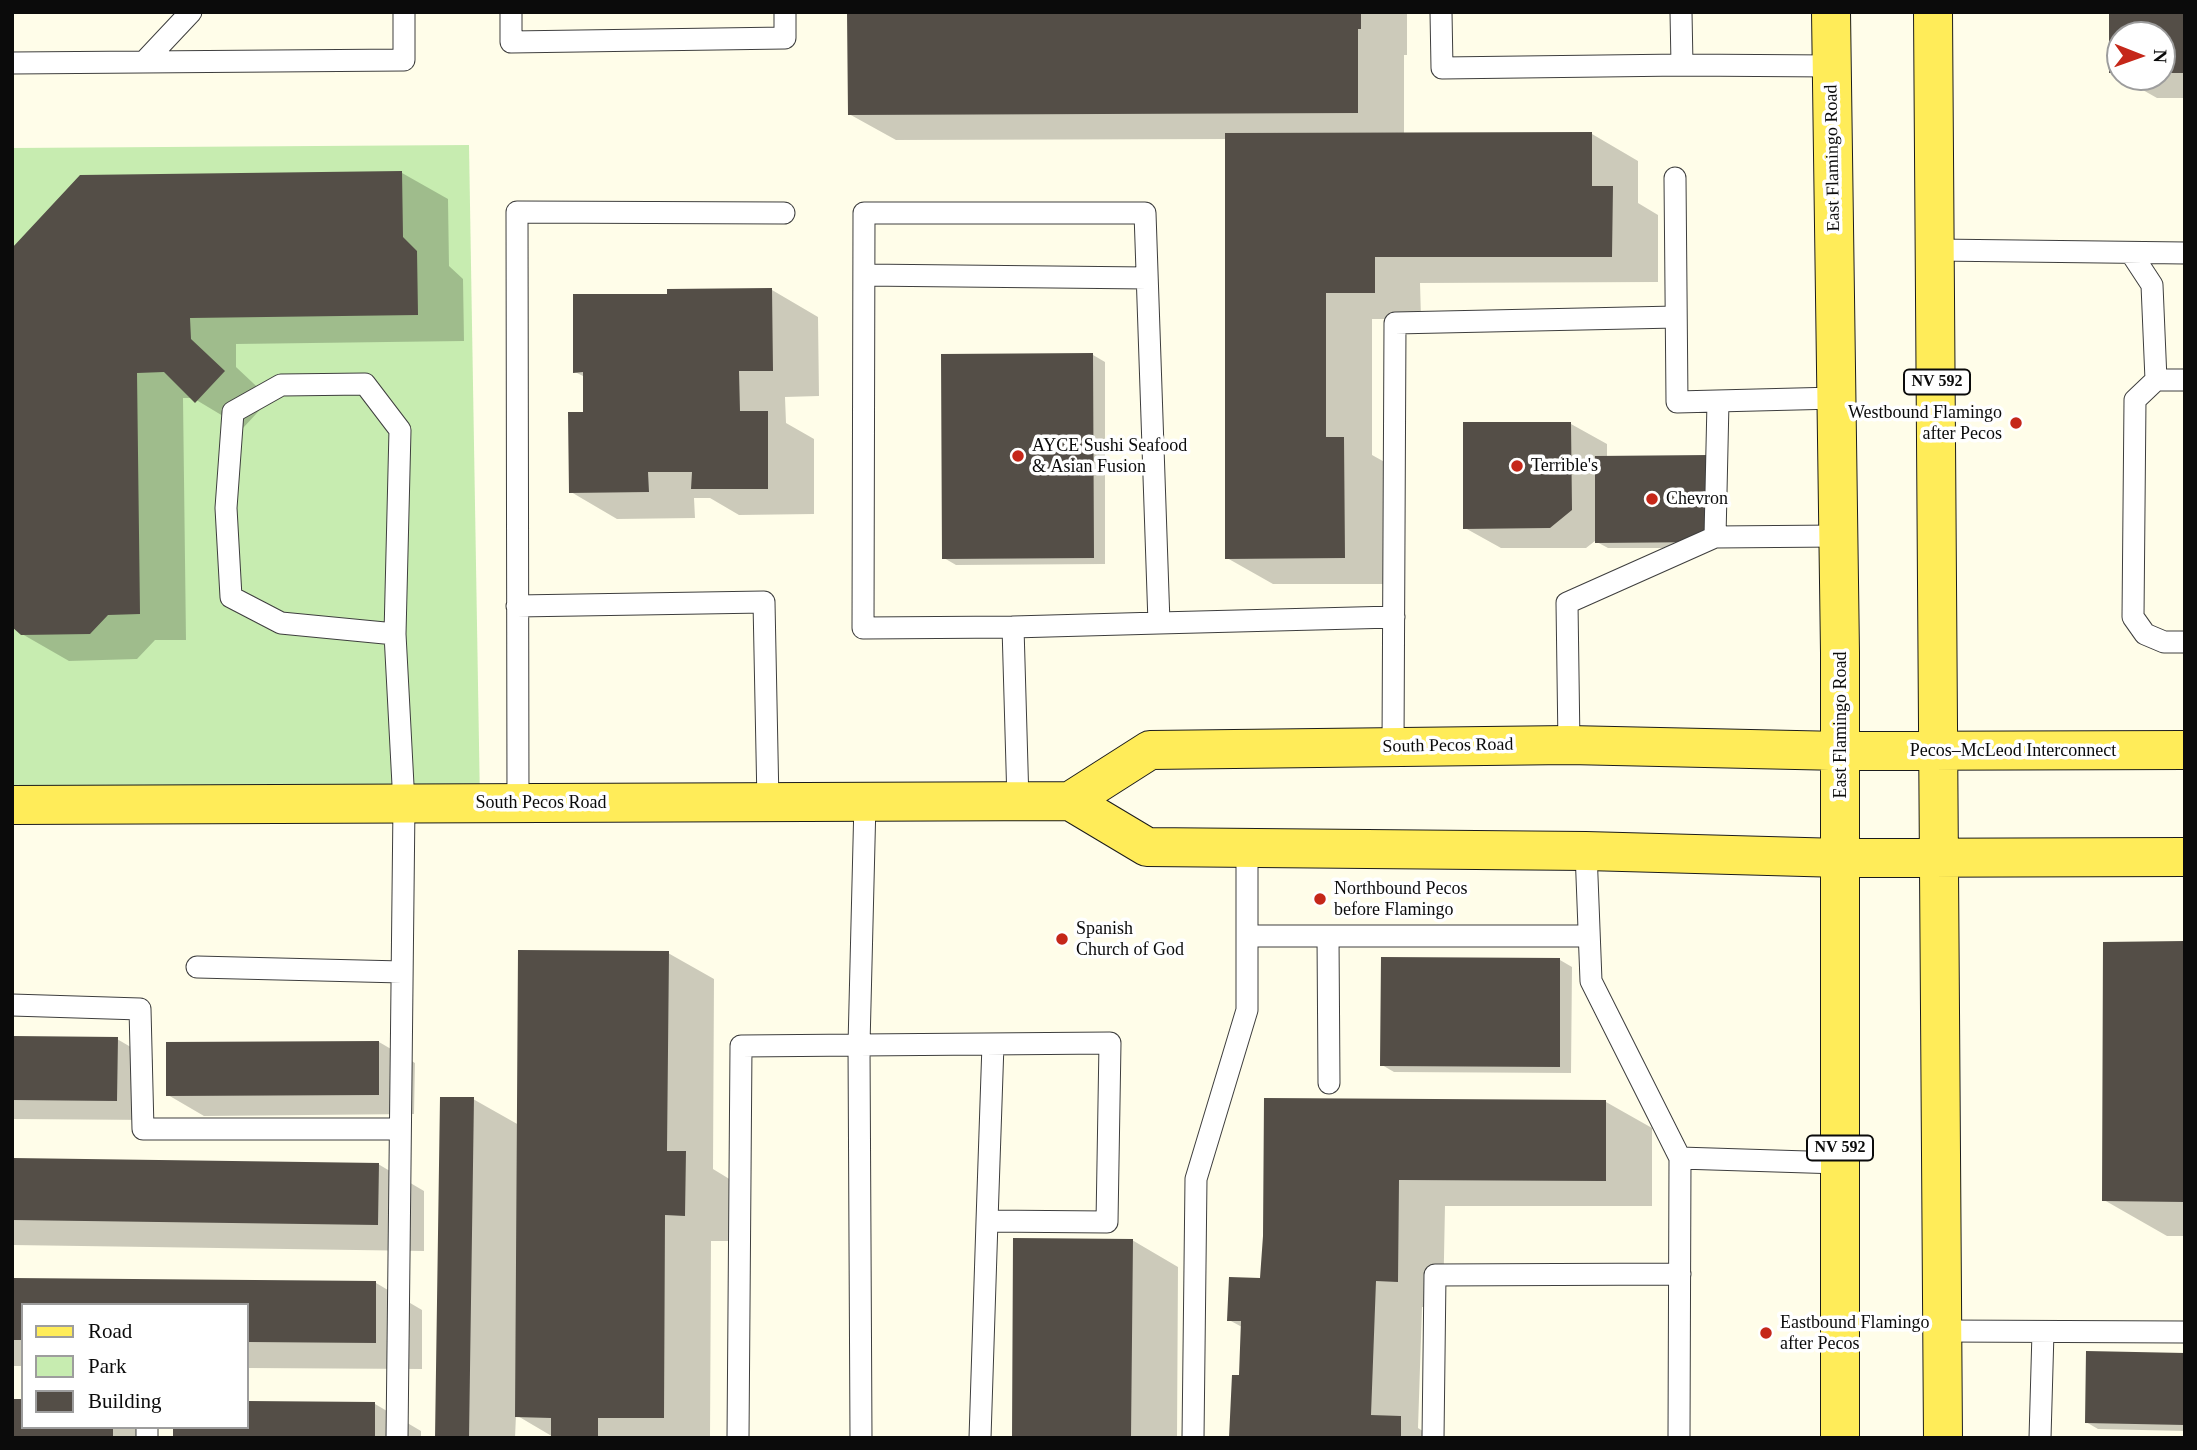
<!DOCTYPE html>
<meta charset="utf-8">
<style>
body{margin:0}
#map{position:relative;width:2197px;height:1450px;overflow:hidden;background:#fffde9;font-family:"Times New Roman",serif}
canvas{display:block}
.frame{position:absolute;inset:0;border:14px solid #0b0b0b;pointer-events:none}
.legend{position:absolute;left:21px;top:1303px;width:228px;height:126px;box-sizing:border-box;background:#fff;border:2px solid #9d9d9d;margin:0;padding:9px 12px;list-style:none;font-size:21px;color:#0b0b0b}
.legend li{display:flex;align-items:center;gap:14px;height:35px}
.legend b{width:35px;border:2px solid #9d9d9d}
.north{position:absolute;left:2106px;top:21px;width:70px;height:70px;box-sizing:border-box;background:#fff;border:2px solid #9d9d9d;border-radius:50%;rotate:91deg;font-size:19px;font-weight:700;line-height:28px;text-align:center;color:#0b0b0b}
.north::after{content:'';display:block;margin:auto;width:24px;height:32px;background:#c52719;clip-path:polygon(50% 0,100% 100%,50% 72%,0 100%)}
</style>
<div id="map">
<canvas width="2197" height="1450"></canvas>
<div class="frame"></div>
<ul class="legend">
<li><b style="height:9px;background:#ffec59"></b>Road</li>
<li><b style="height:19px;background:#c7ecb0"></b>Park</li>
<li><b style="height:19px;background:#544e47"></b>Building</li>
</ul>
<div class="north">N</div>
</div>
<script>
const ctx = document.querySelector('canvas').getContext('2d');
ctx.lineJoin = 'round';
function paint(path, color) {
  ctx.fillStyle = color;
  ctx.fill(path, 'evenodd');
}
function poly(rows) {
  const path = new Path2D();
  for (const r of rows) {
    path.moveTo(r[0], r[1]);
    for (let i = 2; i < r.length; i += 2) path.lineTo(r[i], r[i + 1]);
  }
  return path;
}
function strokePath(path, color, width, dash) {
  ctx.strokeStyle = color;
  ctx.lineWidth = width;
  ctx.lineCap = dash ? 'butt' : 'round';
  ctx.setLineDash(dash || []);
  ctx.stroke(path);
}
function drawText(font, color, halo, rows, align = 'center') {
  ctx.font = font + ' "Times New Roman",serif';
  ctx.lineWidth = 7;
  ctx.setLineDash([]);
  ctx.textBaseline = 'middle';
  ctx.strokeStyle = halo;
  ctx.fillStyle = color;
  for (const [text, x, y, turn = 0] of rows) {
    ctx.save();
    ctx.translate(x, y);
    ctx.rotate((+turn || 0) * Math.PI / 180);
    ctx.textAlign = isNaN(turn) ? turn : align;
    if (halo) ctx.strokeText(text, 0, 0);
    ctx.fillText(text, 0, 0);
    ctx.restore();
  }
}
const green = poly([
 [469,145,480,804,12,805,12,148]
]);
const shadow = poly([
 [849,12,1407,12,1407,55,1404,55,1404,135,1592,134,1638,161,1638,203,1658,215,1658,282,1420,283,1421,319,1372,319,1372,455,1390,465,1390,584,1273,584,1227,558,1227,139,896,140,849,114],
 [2110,12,2185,12,2185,98,2157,98,2111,72],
 [2120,35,2162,35,2162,77,2120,77],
 [402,173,448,199,449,266,463,279,464,341,236,344,236,367,270,399,243,428,193,398,183,398,186,640,155,640,137,659,69,661,22,634,12,250],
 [772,290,818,317,819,396,785,397,786,423,814,439,814,514,739,515,710,498,694,498,695,518,617,519,571,492,585,414,585,377,575,372,669,295],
 [1093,355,1105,362,1105,564,956,565,944,558],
 [1571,424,1607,444,1607,457,1721,464,1721,548,1608,548,1595,541,1586,548,1501,548,1465,528],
 [2185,943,2185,1236,2167,1236,2104,1200],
 [668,953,714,979,713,1169,731,1180,731,1241,711,1241,710,1438,555,1438,516,1415,515,1438,437,1438,473,1099,519,1125],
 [1560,960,1572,967,1571,1073,1394,1072,1382,1065],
 [12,1038,117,1039,153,1060,153,1120,12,1119],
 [379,1042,415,1063,414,1114,204,1116,168,1095],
 [1265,1100,1606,1102,1652,1128,1652,1206,1445,1206,1443,1308,1422,1307,1418,1428,1434,1438,1231,1438,1241,1377,1242,1327,1229,1320,1262,1279,1265,1236],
 [12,1160,378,1164,424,1191,424,1251,12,1245],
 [1132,1240,1178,1267,1177,1438,1013,1438],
 [12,1280,376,1283,422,1310,422,1369,247,1368,247,1305,23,1305,23,1366,12,1366],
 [2185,1354,2185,1431,2098,1429,2086,1422],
 [247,1402,375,1404,421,1431,421,1438,175,1438,247,1427],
 [23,1427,149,1427,149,1438,12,1438]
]);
const building = poly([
 [847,12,1361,12,1361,29,1358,29,1358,113,848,115],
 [2109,12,2185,12,2185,73,2162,73,2162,35,2120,35,2120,73,2109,73],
 [1592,132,1592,186,1613,186,1612,257,1375,257,1375,293,1326,293,1326,437,1344,437,1345,558,1225,559,1225,133],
 [402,171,403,237,417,251,418,315,190,318,191,339,225,371,195,403,164,372,137,373,140,614,108,615,90,634,21,635,12,627,12,248,80,175],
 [772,288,773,371,739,371,740,411,768,411,768,489,691,489,692,472,648,472,649,492,569,493,568,412,583,412,583,372,573,373,573,294,667,294,667,289],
 [1093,353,1094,558,942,559,941,354],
 [1463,422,1571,422,1572,510,1550,528,1463,529],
 [1710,455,1710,542,1595,543,1595,456],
 [2185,941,2185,1202,2102,1201,2103,942],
 [518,950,669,951,667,1151,686,1151,685,1216,665,1215,664,1418,598,1418,598,1437,551,1437,551,1418,515,1417],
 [1381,957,1560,958,1560,1067,1380,1066],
 [12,1036,118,1037,117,1101,12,1100],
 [379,1041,379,1095,166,1096,166,1042],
 [440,1097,474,1097,469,1438,435,1438],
 [1264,1098,1606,1100,1606,1181,1399,1180,1398,1282,1376,1281,1371,1415,1401,1416,1401,1438,1229,1438,1232,1375,1239,1375,1241,1321,1227,1321,1229,1277,1260,1278,1263,1236],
 [12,1158,379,1163,378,1225,12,1220],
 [1013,1238,1133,1239,1131,1438,1012,1438],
 [12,1278,376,1281,376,1343,247,1342,247,1305,23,1305,23,1340,12,1340],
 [2086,1351,2185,1353,2185,1425,2085,1423],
 [12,1399,23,1399,23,1427,113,1427,113,1438,12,1438],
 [247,1401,375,1402,375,1438,173,1438,173,1427,247,1427]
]);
const service = poly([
 [511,12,511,42,785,38,785,12],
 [1441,12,1442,68,1682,65,1681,12],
 [144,62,191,12],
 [12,63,404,60,404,12],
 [1682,65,1832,66],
 [1675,178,1677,402,1836,398],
 [1936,250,2185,253],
 [2131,253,2152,285,2156,380,2135,400,2133,617,2145,634,2164,642,2185,642],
 [864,275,1147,278],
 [2156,380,2185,380],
 [1715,537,1718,402],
 [517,606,764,602,768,803],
 [1159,623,1145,213,864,213,863,628,1013,627,1159,623,1394,617],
 [1013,627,1018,802],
 [395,634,281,623,231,597,226,508,233,412,281,385,365,384,400,430,395,634,404,804,397,1438],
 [1569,745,1567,603,1715,537,1838,536],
 [1393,747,1395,323,1676,317],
 [865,802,859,1045,1110,1043,1107,1222,987,1221,980,1438],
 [518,804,517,212,784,213],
 [1586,851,1591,981,1680,1158,1679,1438],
 [1247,936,1589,936],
 [1328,936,1329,1083],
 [197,967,402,972],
 [12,1005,140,1009,143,1129,400,1129],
 [1680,1158,1839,1163],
 [987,1221,993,1044],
 [1942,1331,2185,1332],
 [147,1438,147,1427],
 [738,1438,741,1046,859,1045,861,1438],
 [1193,1438,1196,1179,1247,1010,1247,848],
 [1433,1438,1435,1275,1680,1274],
 [2040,1438,2043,1332]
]);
const primary = poly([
 [1831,12,1840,653,1840,1438],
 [1933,12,1943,1438],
 [1070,801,1150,750,1569,745,1841,751,2185,750],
 [12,805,1070,801,1147,847,1586,851,1841,858,2185,857]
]);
const markers = [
 [2016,423,7,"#c52719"],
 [1018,456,7,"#c52719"],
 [1517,466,7,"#c52719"],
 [1652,499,7,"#c52719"],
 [1320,899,7,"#c52719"],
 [1062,939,7,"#c52719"],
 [1766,1333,7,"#c52719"]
];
const shields = [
 [1937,382,66],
 [1840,1148,66]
];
const shieldNames = [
 ["NV 592",1937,382],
 ["NV 592",1840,1148]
];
const streetNames = [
 ["East Flamingo Road",1833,158,-91],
 ["East Flamingo Road",1841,725,-90],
 ["South Pecos Road",1448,746,-1],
 ["Pecos–McLeod Interconnect",2013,751],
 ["South Pecos Road",541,803]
];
const poiNames = [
 ["Westbound Flamingo",2002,413,"right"],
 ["after Pecos",2002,434,"right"],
 ["AYCE Sushi Seafood",1032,446],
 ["& Asian Fusion",1032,467],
 ["Terrible's",1531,466],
 ["Chevron",1666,499],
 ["Northbound Pecos",1334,889],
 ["before Flamingo",1334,910],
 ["Spanish",1076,929],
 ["Church of God",1076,950],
 ["Eastbound Flamingo",1780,1323],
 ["after Pecos",1780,1344]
];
paint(green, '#c7ecb0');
paint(shadow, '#0003');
paint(building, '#544e47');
strokePath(service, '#3e3e3e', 23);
strokePath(primary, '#1c1c1c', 40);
strokePath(service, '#fff', 21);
strokePath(primary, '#ffec59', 38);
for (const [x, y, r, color] of markers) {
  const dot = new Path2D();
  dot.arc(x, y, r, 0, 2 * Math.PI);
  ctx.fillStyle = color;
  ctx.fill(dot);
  strokePath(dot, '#fff', 2.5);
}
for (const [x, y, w] of shields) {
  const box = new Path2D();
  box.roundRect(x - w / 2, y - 12.5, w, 25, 5);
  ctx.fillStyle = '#fff';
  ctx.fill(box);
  strokePath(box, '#0b0b0b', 2);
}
drawText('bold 16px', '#0b0b0b', null, shieldNames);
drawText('18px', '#0b0b0b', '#fff', streetNames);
drawText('18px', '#0b0b0b', '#fff', poiNames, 'left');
</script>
